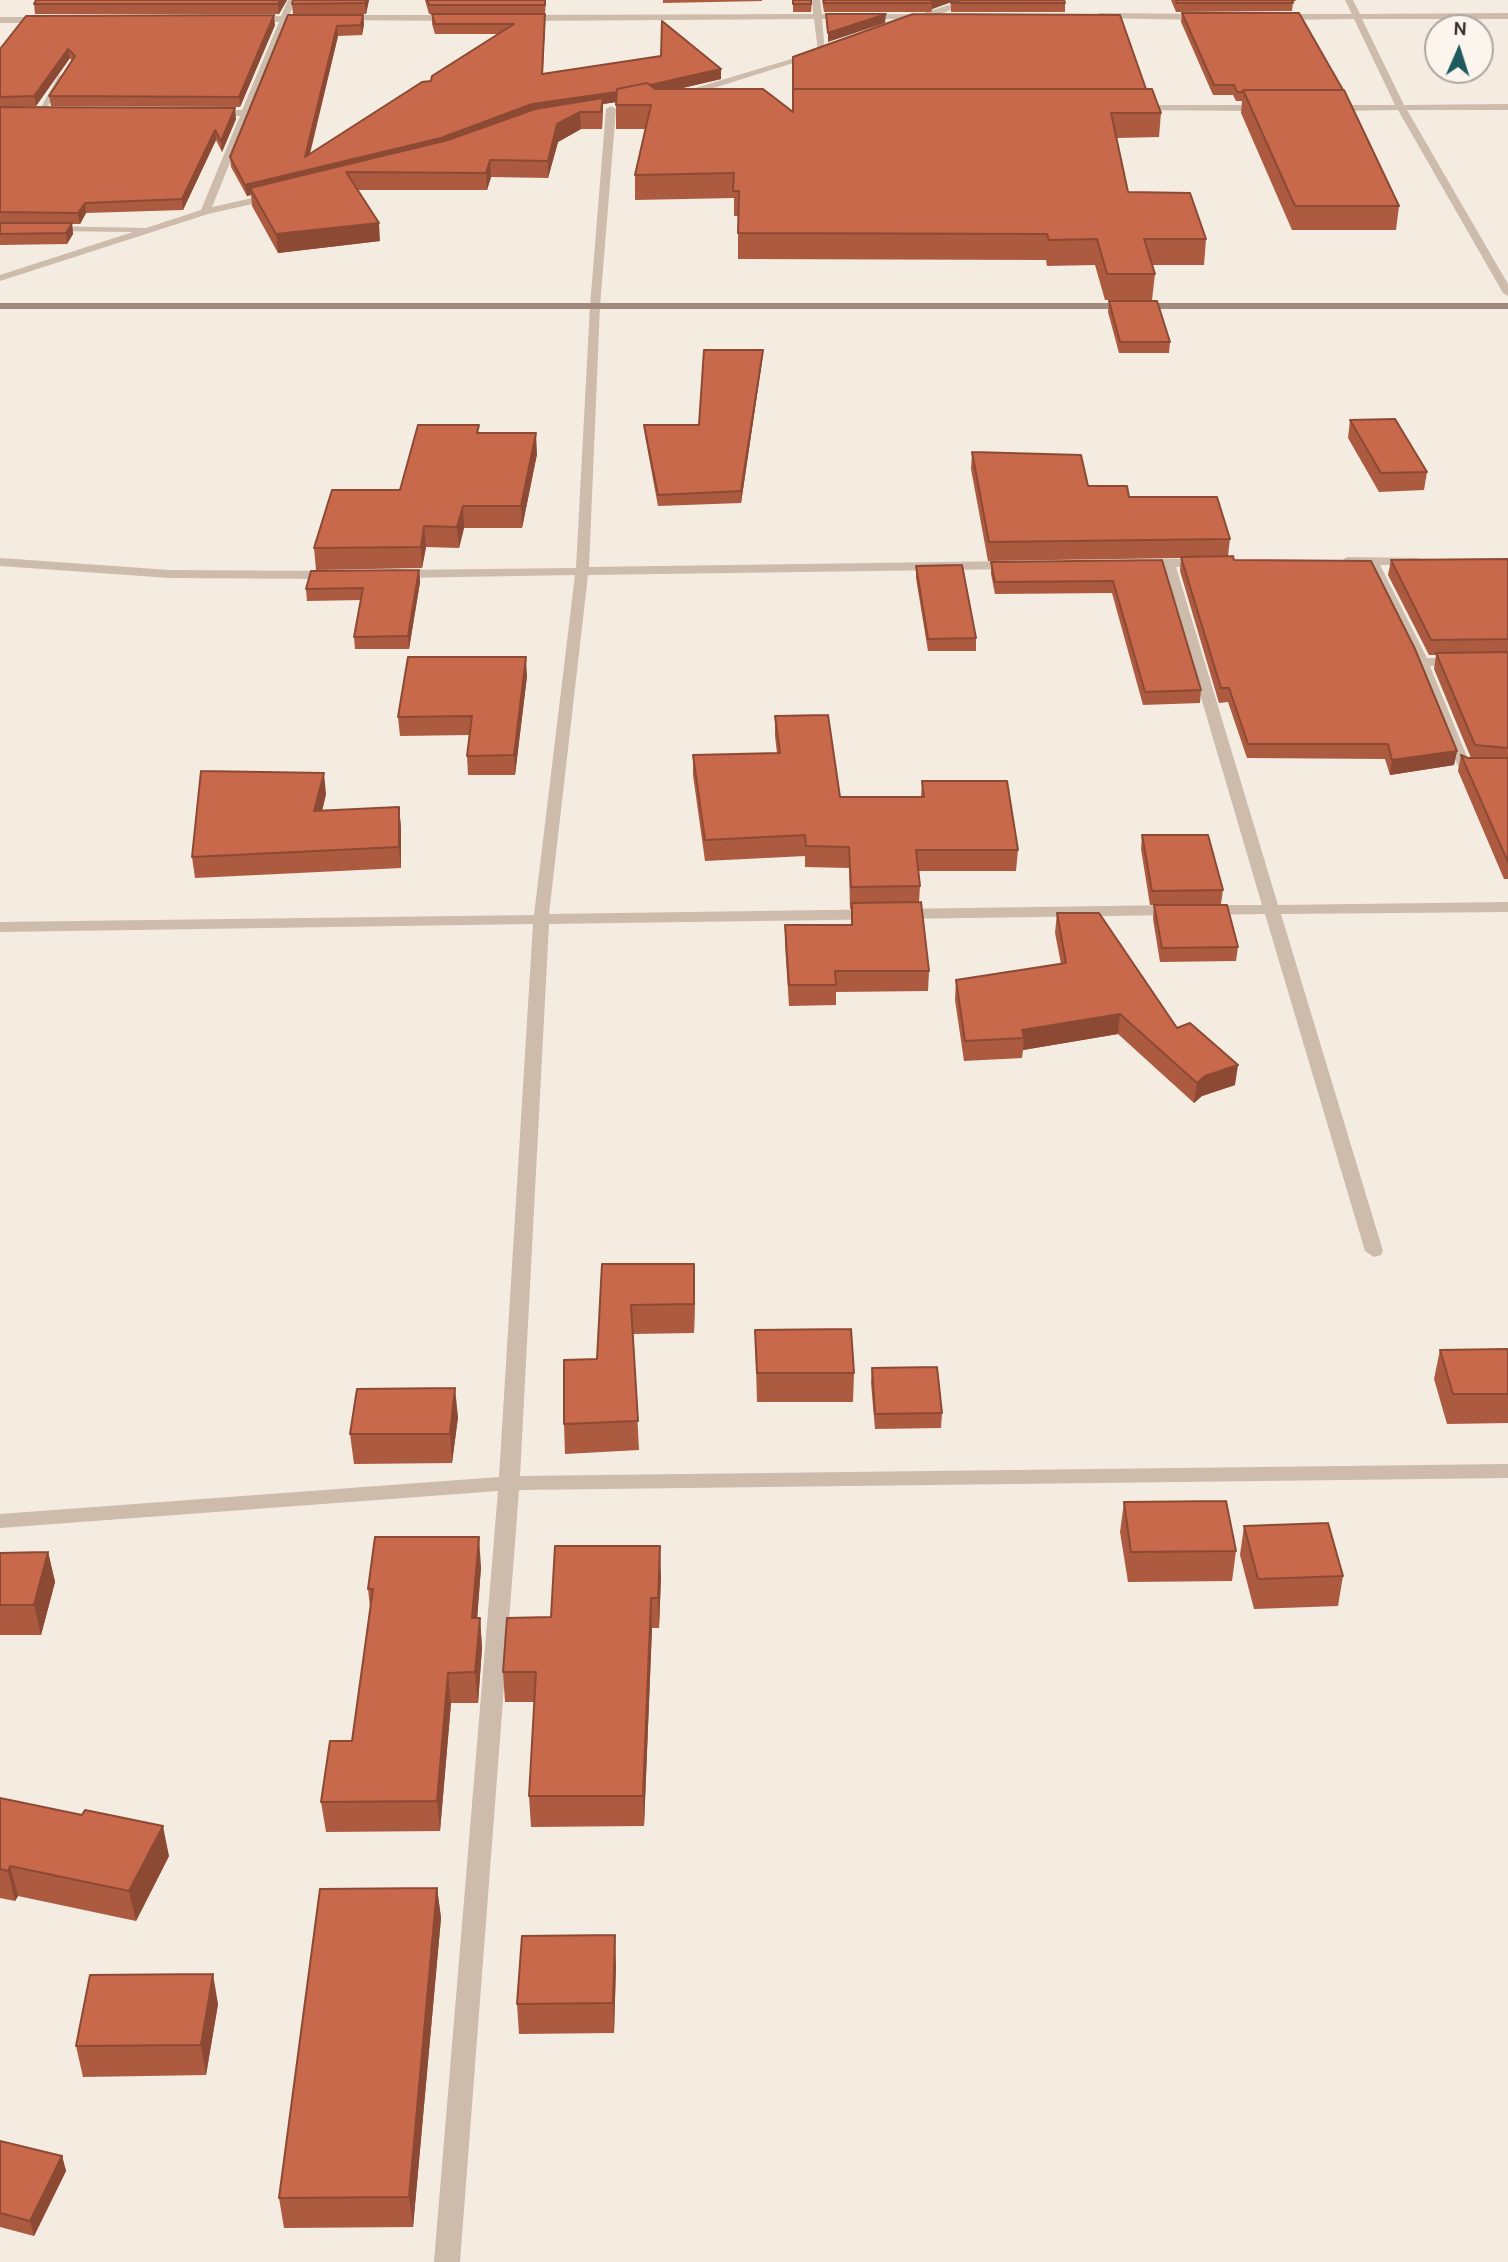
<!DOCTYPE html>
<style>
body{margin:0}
#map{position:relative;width:1508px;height:2262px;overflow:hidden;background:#f4ebe1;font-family:Overpass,sans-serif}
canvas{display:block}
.north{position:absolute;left:1424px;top:14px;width:70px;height:70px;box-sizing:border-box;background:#fbf5ee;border:2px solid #aea6a0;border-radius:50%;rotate:3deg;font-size:19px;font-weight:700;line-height:28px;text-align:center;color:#3b302b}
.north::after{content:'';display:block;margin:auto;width:24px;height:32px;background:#1f5a5e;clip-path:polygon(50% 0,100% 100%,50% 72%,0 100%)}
</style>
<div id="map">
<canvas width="1508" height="2262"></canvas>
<div class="north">N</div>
</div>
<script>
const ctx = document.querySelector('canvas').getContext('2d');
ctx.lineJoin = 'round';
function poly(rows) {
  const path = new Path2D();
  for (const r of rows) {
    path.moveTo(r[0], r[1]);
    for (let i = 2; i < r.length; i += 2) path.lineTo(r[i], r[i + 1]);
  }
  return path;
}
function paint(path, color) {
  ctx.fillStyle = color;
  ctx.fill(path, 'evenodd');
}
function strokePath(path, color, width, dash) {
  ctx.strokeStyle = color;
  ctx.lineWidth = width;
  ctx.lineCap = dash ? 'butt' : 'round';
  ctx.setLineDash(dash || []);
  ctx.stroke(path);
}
const street = poly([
 [288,0,296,0,289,16,312,19,287,22,212,207,275,193,279,194,279,198,208,214,0,281,0,275,133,232,51,231,47,230,47,226,146,228,201,210,240,116,212,116,207,113,212,110,242,110,279,22,252,22,248,19,252,16,281,16,288,0],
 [812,0,820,0,822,14,920,14,965,0,978,0,927,19,822,19,825,53,685,97,680,94,682,92,818,51,814,19,521,21,517,18,521,15,813,14,812,0],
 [1345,0,1353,0,1360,14,1508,13,1508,19,1362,19,1404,105,1508,104,1508,110,1407,110,1508,284,1508,296,1503,293,1398,110,1330,111,1325,108,1330,105,1395,105,1354,19,1277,20,1273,17,1277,14,1352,14,1345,0],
 [1099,13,1204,14,1208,17,1204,20,1096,18,1099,13],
 [343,15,455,15,459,18,455,21,340,20,343,15],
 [0,17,45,17,49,20,45,23,0,23,0,17],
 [59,75,66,77,43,114,37,114,59,75],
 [1138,105,1264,105,1269,108,1264,111,1135,110,1135,106,1138,105],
 [611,106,616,109,600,306,589,567,1015,561,1021,565,1015,569,588,575,549,914,1176,905,1184,910,1176,915,549,924,520,1476,1508,1464,1508,1478,519,1490,460,2262,434,2262,498,1491,0,1528,0,1514,499,1477,533,924,0,932,0,922,534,915,575,575,399,578,393,574,399,570,576,568,590,306,606,109,611,106],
 [1347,557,1419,558,1420,561,1414,565,1380,565,1427,658,1508,657,1508,665,1430,666,1470,764,1508,764,1508,772,1460,771,1415,662,1367,565,1342,564,1341,561,1347,557],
 [0,558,170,570,332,571,338,575,332,579,170,578,0,566,0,558],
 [1168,559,1204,559,1210,563,1204,567,1176,567,1278,905,1508,902,1508,912,1281,914,1383,1251,1381,1255,1374,1257,1365,1251,1265,914,1204,915,1196,910,1204,905,1262,905,1163,568,1141,568,1135,564,1141,560,1168,559]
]);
const secondary = poly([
 [0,303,1508,303,1508,309,0,309,0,303]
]);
const wall = poly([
 [36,0,287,0,279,14,35,14,34,4],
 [369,0,366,14,293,14,292,4],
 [425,0,546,0,545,13,429,14],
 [663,0,762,0,762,1,663,3],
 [793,0,812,0,811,12,793,12],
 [822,0,957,0,932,9,931,12,824,12],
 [1171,0,1297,0,1293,2,1292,11,1176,12],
 [951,3,1065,3,1065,12,951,12],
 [1182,13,1399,206,1396,230,1292,230,1241,113,1242,101,1236,101,1233,95,1213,95,1181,22],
 [432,14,545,14,543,74,721,79,679,89,793,112,1146,89,1161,113,1159,137,1117,138,1128,192,1206,239,1204,265,1152,265,1155,274,1152,300,1105,300,1095,265,1047,266,1046,260,738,259,738,216,734,216,734,198,635,200,635,175,646,129,616,129,616,102,603,104,602,129,581,129,558,142,548,178,491,177,487,190,357,190,380,241,278,253,252,206,251,195,247,196,231,167,230,157,288,15,363,15,364,24,362,35,338,36,310,154,431,81,498,34,435,34,432,24],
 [275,25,240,107,51,106,49,96,72,61,70,58,36,106,0,107,0,49],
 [0,107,236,119,222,152,216,140,183,210,86,213,80,224,72,224,73,234,67,244,0,245],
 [1109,301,1170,342,1169,353,1119,353,1108,312],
 [762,361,741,503,658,506,645,436,644,425,699,425],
 [1350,420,1427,472,1424,490,1379,492,1348,438],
 [479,433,537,454,522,528,464,528,459,548,426,547,422,568,316,570,314,548,400,490],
 [972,452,1129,497,1230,539,1228,556,1234,560,1457,751,1454,765,1390,775,1385,759,1247,758,1228,702,1219,703,1180,571,1181,558,988,561,971,469],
 [1508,559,1508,879,1504,879,1458,771,1461,755,1468,758,1471,758,1434,669,1436,655,1429,655,1388,575,1391,560],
 [1162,560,1201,690,1200,703,1143,705,1112,593,995,594,991,574,991,562],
 [916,566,976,638,976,651,928,651,916,578],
 [419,570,420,582,409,649,355,649,354,637,361,600,307,601,306,589],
 [527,676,515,775,468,775,467,756,469,735,400,736,398,717],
 [775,716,840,797,921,797,922,781,1018,850,1016,871,918,871,920,886,919,902,929,971,928,991,836,992,836,1005,789,1006,785,945,785,925,851,925,851,909,850,909,849,868,805,867,805,856,705,861,693,775,693,755,777,753,775,736],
 [326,794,322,811,399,807,401,828,401,868,195,878,192,857],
 [1142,835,1223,890,1221,904,1150,905,1141,849],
 [1154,905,1238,947,1236,961,1160,962,1153,919],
 [1057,913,1177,1028,1235,1085,1202,1096,1194,1103,1118,1034,1023,1050,1022,1058,964,1061,955,1000,956,980,1061,964,1055,933],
 [602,1264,695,1292,694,1333,633,1334,639,1450,565,1454,564,1424,597,1359],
 [755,1330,854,1373,853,1402,757,1402],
 [1508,1349,1508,1423,1447,1424,1434,1379,1440,1350],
 [872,1368,942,1413,941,1428,875,1429,871,1383],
 [458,1417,452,1463,354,1464,350,1434],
 [1124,1502,1236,1551,1232,1581,1128,1582,1120,1532],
 [1244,1526,1343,1576,1338,1606,1254,1609,1240,1555],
 [48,1552,55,1582,41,1635,0,1635,0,1553],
 [481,1567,477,1618,480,1618,482,1648,478,1703,451,1703,440,1831,326,1832,321,1802,352,1741,370,1607,368,1589],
 [661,1576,659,1628,652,1628,644,1826,531,1827,529,1796,535,1702,505,1702,503,1672],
 [0,1798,82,1815,169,1856,136,1921,18,1896,15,1901,0,1898],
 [437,1888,441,1918,413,2227,284,2228,279,2198],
 [616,1965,614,2033,519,2034,517,2004],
 [218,2004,206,2075,83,2077,76,2046],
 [0,2141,62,2156,66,2171,34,2236,0,2227]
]);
const shadedWall = poly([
 [280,0,287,0,279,14,278,4],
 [366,0,369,0,366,14,365,3],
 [932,0,957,0,932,9,931,12],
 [545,14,545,24,542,84,542,74],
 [886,14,885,23,828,42,828,33],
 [274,15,275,25,240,107,239,97],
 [363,15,364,24,362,35,361,25],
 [337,26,338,36,306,168,305,157],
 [68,49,70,58,36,106,34,96],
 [721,69,721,79,630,100,603,104,602,129,602,104,441,148,250,188,251,195,247,196,245,185,532,104],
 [235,108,236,119,222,152,221,141],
 [580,112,581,129,558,142,548,178,548,161,557,124],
 [215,130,216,140,183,210,182,199],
 [490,160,491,177,487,190,486,173],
 [85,203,86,213,80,224,78,213],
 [72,223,73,234,67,244,66,233],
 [379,223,380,241,278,253,276,234],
 [763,350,762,361,741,503,741,491],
 [536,433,537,454,522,528,521,506],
 [463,506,464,528,459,548,457,527],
 [424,526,426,547,422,568,421,547],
 [419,570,420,582,409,649,408,636],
 [526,657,527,676,515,775,514,755],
 [1457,751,1454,765,1390,775,1392,760],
 [324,773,326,794,317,832,314,811],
 [399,807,401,828,401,868,399,847],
 [1120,1014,1118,1034,1023,1050,1024,1038,1022,1030],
 [1238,1065,1235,1085,1202,1096,1194,1103,1197,1083,1205,1076],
 [694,1264,695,1292,694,1333],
 [455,1388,458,1417,452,1463,450,1434],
 [479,1537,481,1567,475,1648,472,1618],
 [660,1546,661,1576,659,1628,658,1598],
 [48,1552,55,1582,41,1635,34,1605],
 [651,1598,652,1628,644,1826,643,1796],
 [480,1618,482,1648,478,1703,475,1672],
 [448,1673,451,1703,440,1831,437,1801],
 [163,1826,169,1856,136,1921,129,1891],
 [10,1866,18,1896,15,1901,8,1871],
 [437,1888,441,1918,413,2227,409,2197],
 [615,1935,616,1965,614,2033,613,2003],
 [213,1974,218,2004,206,2075,201,2045],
 [62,2156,66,2171,34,2236,30,2221]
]);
const building = poly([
 [36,0,280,0,278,4,34,4,36,0],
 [293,0,366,0,365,3,292,4,293,0],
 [427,0,545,0,545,5,429,5,427,0],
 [793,0,811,0,811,4,793,4,793,0],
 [824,0,932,0,931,3,824,3,824,0],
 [960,0,1064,0,1065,3,951,3,960,0],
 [1176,0,1292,0,1293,3,1177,3,1176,0],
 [1182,13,1299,13,1343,90,1243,90,1244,92,1237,92,1234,85,1214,85,1182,13],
 [432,14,545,14,542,74,661,56,662,21,721,69,650,85,647,83,617,89,617,92,532,104,441,138,245,185,230,157,288,15,363,15,361,25,337,26,305,157,422,82,431,81,432,76,514,24,435,24,432,14],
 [826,14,886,14,828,33,826,14],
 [913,14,1120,15,1146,89,793,89,793,92,793,57,913,14],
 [274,15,239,97,49,96,75,56,68,49,34,96,0,97,0,49,26,16,274,15],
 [647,83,655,89,763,89,793,112,793,89,1152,89,1161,113,1111,113,1128,192,1190,193,1206,239,1144,239,1155,274,1107,274,1097,239,1049,240,1047,234,738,233,739,191,733,191,734,173,635,175,651,105,616,105,617,89,647,83],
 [1243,90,1344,90,1399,206,1295,206,1243,90],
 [603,98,601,112,580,112,557,124,548,161,490,160,486,173,346,172,379,223,276,234,250,188,448,140,535,109,603,98],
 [0,107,235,108,221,141,215,130,182,199,85,203,78,213,0,212,0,107],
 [0,223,72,223,66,233,0,234,0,223],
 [1109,301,1157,301,1170,342,1120,342,1109,301],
 [704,350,763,350,741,491,658,495,644,425,699,425,704,350],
 [1395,419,1427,472,1381,473,1350,420,1395,419],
 [418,425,479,425,477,433,536,433,521,506,463,506,457,527,424,526,421,547,314,548,332,490,400,490,418,425],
 [972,452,1081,455,1088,486,1127,486,1129,497,1217,497,1230,539,989,542,972,452],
 [1233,556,1234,560,1371,561,1415,649,1457,751,1392,760,1388,744,1248,744,1229,688,1221,688,1181,557,1233,556],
 [1508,559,1508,639,1431,640,1391,560,1508,559],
 [1162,560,1201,690,1145,692,1113,581,995,582,991,562,1162,560],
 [962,565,976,638,928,639,916,566,962,565],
 [419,570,408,636,354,637,363,588,306,589,311,571,419,570],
 [1508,652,1508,748,1475,745,1436,653,1508,652],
 [408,657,526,657,514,755,467,756,472,716,398,717,408,657],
 [828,715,840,797,924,797,922,781,1007,781,1018,850,916,850,920,886,851,887,849,847,806,846,805,835,705,840,693,755,780,753,775,716,828,715],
 [1461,755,1468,758,1508,758,1508,862,1461,755],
 [201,771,324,773,314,811,399,807,399,847,192,857,201,771],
 [1142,835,1208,835,1223,890,1152,891,1142,835],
 [921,902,929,971,835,971,836,985,789,985,785,925,852,925,852,903,921,902],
 [1154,905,1227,905,1238,947,1162,948,1154,905],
 [1057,913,1099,913,1177,1028,1190,1023,1238,1065,1205,1076,1197,1083,1120,1014,1022,1030,1024,1038,965,1041,956,980,1066,963,1057,913],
 [602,1264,694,1264,694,1304,631,1305,638,1421,564,1424,564,1360,597,1359,602,1264],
 [851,1329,854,1373,757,1373,755,1330,851,1329],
 [1508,1349,1508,1394,1453,1394,1440,1350,1508,1349],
 [937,1367,942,1413,875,1414,872,1368,937,1367],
 [455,1388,450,1434,350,1434,357,1389,455,1388],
 [1226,1501,1236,1551,1131,1552,1124,1502,1226,1501],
 [1328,1523,1343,1576,1258,1579,1244,1526,1328,1523],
 [375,1537,479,1537,472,1618,480,1618,475,1672,448,1673,437,1801,321,1802,330,1741,352,1741,373,1589,368,1589,375,1537],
 [555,1546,660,1546,658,1598,651,1598,643,1796,529,1796,536,1672,503,1672,507,1618,551,1617,555,1546],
 [48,1552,34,1605,0,1605,0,1553,48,1552],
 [0,1798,82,1815,85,1810,163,1826,129,1891,10,1866,8,1871,0,1869,0,1798],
 [437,1888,409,2197,279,2198,320,1889,437,1888],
 [615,1935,613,2003,517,2004,522,1936,615,1935],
 [213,1974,201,2045,76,2046,90,1975,213,1974],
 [0,2141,62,2156,30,2221,0,2213,0,2141]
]);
paint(street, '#cdbbac');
paint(secondary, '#a18a7d');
paint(wall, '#ac5a40');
paint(shadedWall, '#8c4a34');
paint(building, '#c8694b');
strokePath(building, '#8c4a34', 2);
</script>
